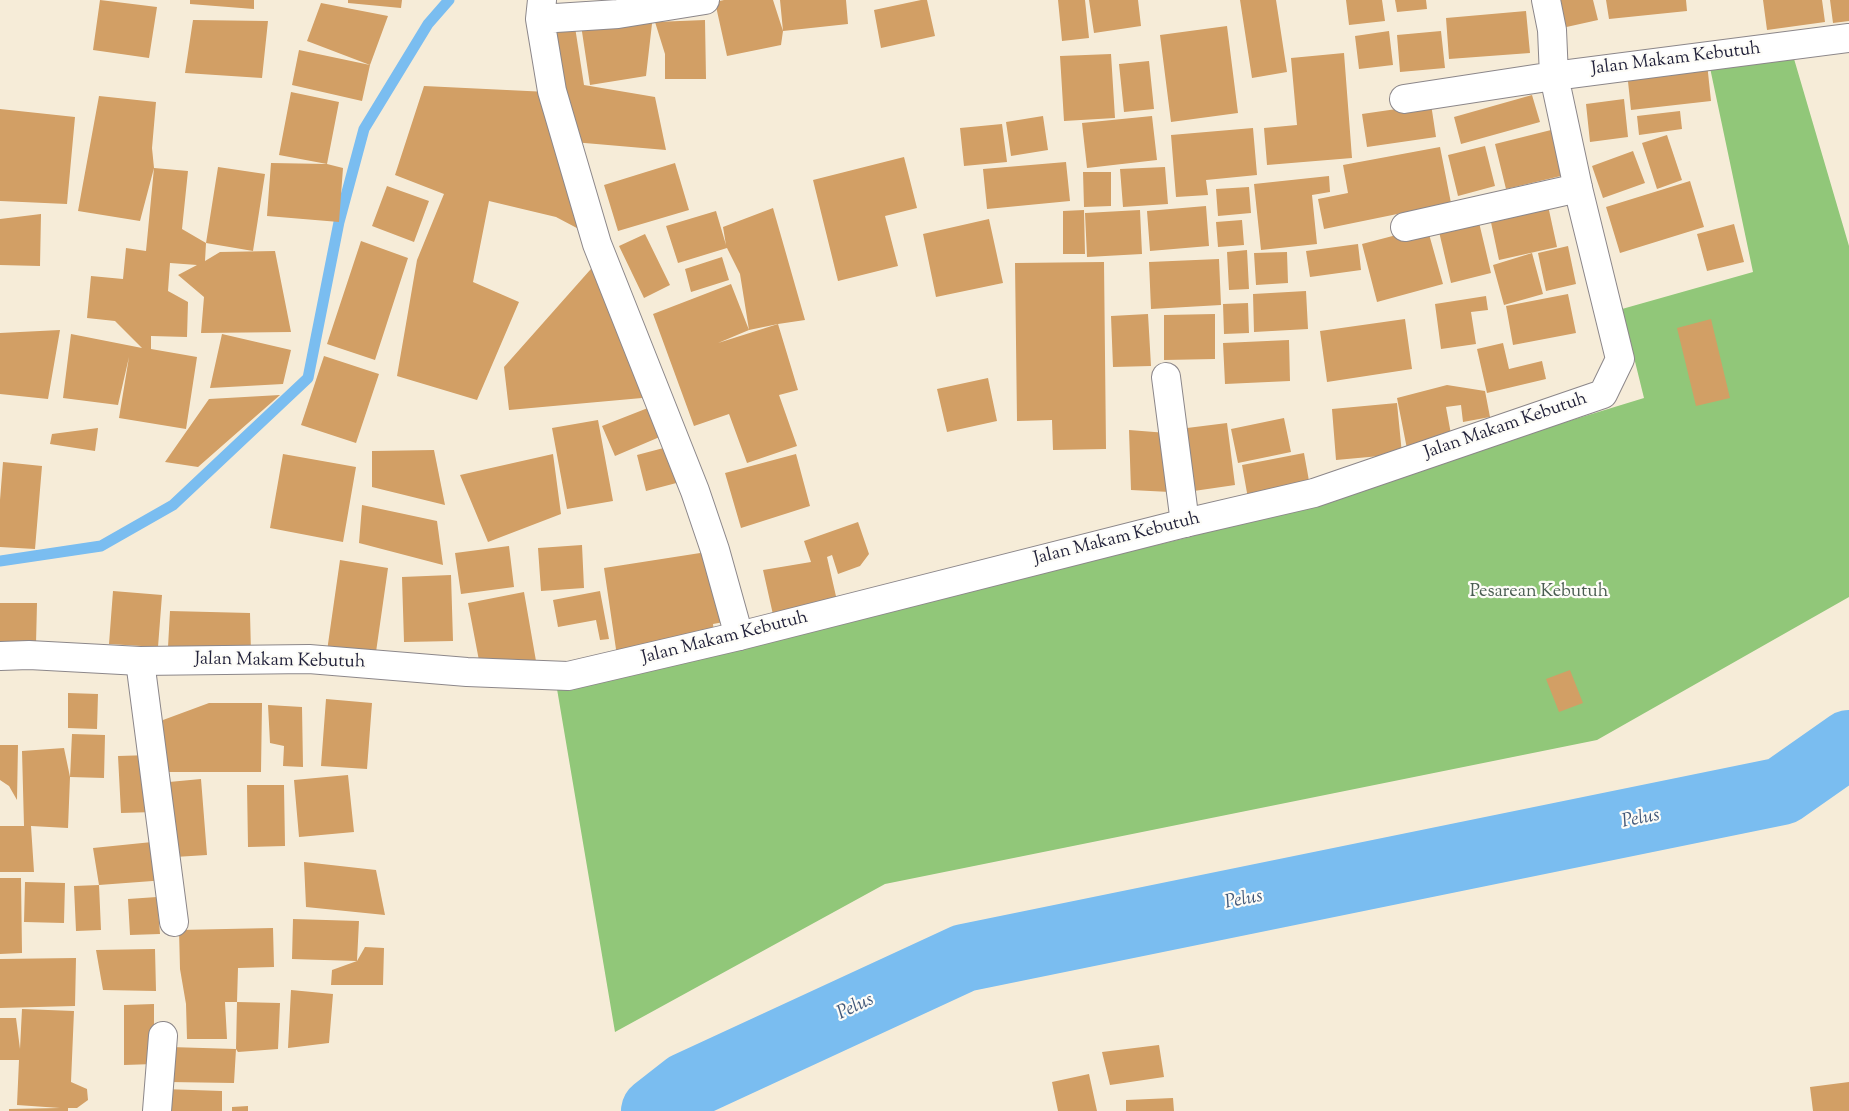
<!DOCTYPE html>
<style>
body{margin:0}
canvas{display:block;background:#f6ecd8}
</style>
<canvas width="1849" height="1111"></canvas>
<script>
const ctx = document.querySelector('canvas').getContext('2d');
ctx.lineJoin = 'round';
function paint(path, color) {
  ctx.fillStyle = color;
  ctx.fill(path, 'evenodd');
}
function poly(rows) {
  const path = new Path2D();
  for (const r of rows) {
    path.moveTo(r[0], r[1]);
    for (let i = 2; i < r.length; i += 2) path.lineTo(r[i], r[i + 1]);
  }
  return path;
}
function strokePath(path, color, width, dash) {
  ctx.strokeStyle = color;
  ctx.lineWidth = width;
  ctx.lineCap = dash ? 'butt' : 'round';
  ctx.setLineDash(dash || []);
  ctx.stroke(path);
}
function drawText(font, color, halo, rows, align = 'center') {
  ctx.font = font + ' "Sorts Mill Goudy",serif';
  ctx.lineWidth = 4.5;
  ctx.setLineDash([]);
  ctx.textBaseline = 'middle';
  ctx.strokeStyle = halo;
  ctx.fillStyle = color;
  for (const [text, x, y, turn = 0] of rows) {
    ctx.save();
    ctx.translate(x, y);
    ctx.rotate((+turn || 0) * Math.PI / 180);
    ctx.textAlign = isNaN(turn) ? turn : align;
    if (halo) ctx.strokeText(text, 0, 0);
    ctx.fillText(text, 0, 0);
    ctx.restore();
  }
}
const green = poly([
 [1792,52,1849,246,1849,597,1597,740,885,884,615,1032,557,689,1190,537,1644,398,1622,309,1753,272,1709,63]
]);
const stream = poly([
 [0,561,101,546,173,505,308,378,339,222,364,129,428,24,449,0]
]);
const river = poly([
 [655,1111,687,1086,964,958,1782,791,1849,744]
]);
const building = poly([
 [100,0,157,7,149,58,93,50],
 [190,0,254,0,254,9,190,4],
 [348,0,402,0,401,8,348,3],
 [724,0,773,0,783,31,780,0,846,0,848,24,783,31,781,45,727,56,715,2],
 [921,0,927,0,935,36,881,48,874,10],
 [1058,0,1085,0,1089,38,1062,41],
 [1089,0,1138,0,1141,26,1094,33],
 [1240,0,1276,0,1287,72,1252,78],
 [1346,0,1382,0,1385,21,1349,25],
 [1395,0,1426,0,1427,9,1397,12],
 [1555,0,1593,0,1598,20,1562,28],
 [1606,0,1686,0,1687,11,1609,19],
 [1763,0,1822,0,1825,22,1767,30],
 [1830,0,1849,0,1849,21,1833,23],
 [321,3,388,16,370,65,362,101,292,85,299,50,370,65,307,41],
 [1526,11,1530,53,1449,59,1446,18],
 [653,15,646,76,590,85,581,25],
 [193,20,268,21,262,78,185,73],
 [705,20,706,79,665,79,665,54,655,22],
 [553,25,575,27,584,85,655,97,666,150,573,142],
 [1227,26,1238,113,1171,122,1160,35],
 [1389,31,1393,65,1359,69,1355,36],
 [1441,31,1445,68,1400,72,1397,35],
 [1344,53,1352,158,1267,165,1264,128,1297,125,1291,58],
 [1111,54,1115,118,1064,121,1060,56],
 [1149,61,1154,109,1124,112,1119,64],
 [1707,63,1711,101,1631,110,1627,72],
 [424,86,548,92,592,236,556,217,489,201,473,282,519,302,477,400,397,376,417,260,444,194,395,175],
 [291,92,339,102,327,164,343,168,339,222,267,216,271,163,327,164,279,155],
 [1532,95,1540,122,1461,144,1454,117],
 [99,96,156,102,152,148,154,168,140,221,78,211],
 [1624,99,1628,137,1590,142,1586,104],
 [1431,104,1436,137,1367,147,1362,114],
 [0,109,75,117,67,204,0,201],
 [1680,111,1682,129,1639,135,1637,116],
 [1043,116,1048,150,1011,156,1006,122],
 [1152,116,1157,160,1087,168,1082,123],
 [1002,124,1007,162,964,166,960,128],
 [1253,128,1257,175,1206,180,1208,195,1176,197,1171,135],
 [1555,129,1565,175,1506,189,1495,144],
 [1667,135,1682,180,1657,189,1642,143],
 [1485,146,1495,186,1458,196,1448,155],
 [1440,147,1451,203,1324,229,1318,199,1348,193,1343,165],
 [1633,151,1645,183,1603,198,1592,166],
 [904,157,917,208,885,216,898,266,838,281,813,180],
 [1066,162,1070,201,987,209,983,169],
 [675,163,689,210,618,231,604,185],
 [218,167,265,174,253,251,206,243],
 [1165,167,1168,204,1123,207,1120,169],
 [154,168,188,171,182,229,206,243,205,261,220,252,275,251,291,332,201,333,204,297,178,275,197,265,170,263,168,291,188,302,187,337,151,336,151,349,197,357,186,429,119,418,129,357,118,405,63,398,71,334,142,348,115,321,87,318,91,276,123,279,126,248,146,251],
 [1083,172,1111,172,1111,206,1084,207],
 [1329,176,1330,192,1312,195,1317,244,1261,250,1254,184],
 [1690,181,1704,227,1620,253,1606,207],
 [387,186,429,201,414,242,372,226],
 [1249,187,1251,213,1218,216,1216,189],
 [1547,201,1557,247,1499,260,1489,213],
 [1206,206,1209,246,1150,251,1147,211],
 [773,208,805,320,778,324,749,330,718,343,778,324,798,390,779,395,797,446,747,463,729,414,694,426,653,314,731,284,749,330,740,274,727,248,678,263,666,226,716,211,726,245,723,227],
 [1084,210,1085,254,1063,254,1063,211],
 [1140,210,1142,254,1087,257,1085,213],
 [41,214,40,266,0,265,0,219],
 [1477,214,1491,273,1451,283,1437,223],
 [989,219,1003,283,936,297,923,234],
 [1242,220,1244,245,1218,247,1216,222],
 [1734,224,1744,262,1707,271,1697,234],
 [1427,227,1443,284,1377,302,1362,244],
 [645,234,670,285,644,298,619,246],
 [361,241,408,258,375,360,327,344],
 [1358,244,1361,270,1310,277,1306,251],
 [1568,246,1576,284,1546,291,1538,253],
 [1247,250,1249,289,1229,290,1227,252],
 [1287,252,1288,283,1256,285,1254,253],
 [1532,253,1543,294,1504,305,1493,265],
 [722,257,729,280,691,292,685,269],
 [1219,259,1221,305,1151,309,1149,262],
 [598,261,653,397,509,410,504,367],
 [1104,262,1106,449,1053,450,1052,420,1017,421,1015,263],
 [1306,291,1308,329,1254,332,1253,294],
 [1568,294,1576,333,1513,345,1506,306],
 [1486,296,1488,310,1471,312,1476,344,1441,349,1435,304],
 [1248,303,1249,333,1224,334,1223,304],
 [1148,314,1151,366,1113,367,1111,316],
 [1215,314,1215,359,1164,360,1164,315],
 [1405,319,1412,369,1327,382,1320,331],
 [1711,319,1730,398,1696,406,1677,328],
 [60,330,48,399,0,394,0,333],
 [222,334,291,350,283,384,210,388],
 [1289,340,1290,381,1225,384,1223,343],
 [1503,343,1509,369,1542,361,1546,379,1487,393,1477,349],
 [324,356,379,374,356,443,301,425],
 [988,378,997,421,947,432,937,389],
 [1447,385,1485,391,1490,417,1463,422,1461,405,1446,407,1453,445,1408,454,1397,398],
 [280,395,198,467,165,462,209,399],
 [1397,403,1402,454,1336,460,1332,409],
 [658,404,669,433,615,456,602,426],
 [1284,418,1291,452,1238,463,1231,429],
 [598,420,613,501,567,509,552,428],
 [1227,423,1235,485,1187,492,1179,429],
 [98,428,95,451,50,444,52,434],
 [1129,430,1167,433,1170,492,1131,490],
 [675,445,684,481,646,491,637,455],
 [434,450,445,505,372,487,372,451],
 [1304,453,1311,492,1249,504,1242,465],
 [283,454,356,467,343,542,270,528],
 [553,454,561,514,488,542,460,475],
 [796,454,810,506,741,528,725,473],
 [3,462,42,466,35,549,0,547,0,500],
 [362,505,437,521,443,565,359,543],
 [858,522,869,554,860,566,838,574,832,555,827,557,838,605,774,619,763,570,811,562,804,541],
 [582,545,584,588,541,591,538,548],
 [509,546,514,587,461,594,455,553],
 [713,551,724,622,713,624,715,641,617,656,604,568],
 [340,560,388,568,375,659,327,651],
 [451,575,453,641,404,642,402,577],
 [113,591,162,595,158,647,109,644],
 [600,591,609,639,600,640,596,620,558,627,553,600],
 [524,592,536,661,481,671,468,603],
 [0,603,37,603,36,644,0,644],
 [170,611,250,613,251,653,168,647],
 [1570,670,1583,703,1559,712,1546,679],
 [68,693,98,694,97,729,68,728],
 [326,699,372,703,367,769,321,766],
 [209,703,262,703,261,772,164,772,163,720],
 [268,705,302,707,303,767,283,766,284,746,270,743],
 [72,734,105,735,104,778,70,777],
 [0,745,18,745,17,800,9,786,0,780],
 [64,748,70,777,68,828,31,826,34,872,0,872,0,826,24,826,22,751],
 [151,755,154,812,121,813,118,756],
 [348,775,354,832,299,837,294,780],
 [201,779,207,855,175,857,169,782],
 [247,785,284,785,285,846,248,847],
 [162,841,166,880,99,885,93,848],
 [304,862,376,870,385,915,306,907],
 [0,878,21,878,22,953,0,954],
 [25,882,65,883,64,923,24,922],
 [99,885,101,930,76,931,74,886],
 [157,897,160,934,130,935,128,899],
 [293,919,359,921,357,961,365,947,384,948,383,985,331,985,332,970,357,961,292,959],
 [273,928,274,967,238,968,237,1002,225,1002,227,1039,187,1039,186,1004,180,969,179,930],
 [155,949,156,991,103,990,96,950],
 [76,958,75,1006,0,1008,0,959],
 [291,990,333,994,329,1043,288,1048],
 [237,1002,280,1003,278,1049,238,1052,236,1049],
 [154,1004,154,1064,124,1065,124,1005],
 [22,1009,74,1011,71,1082,87,1089,88,1100,77,1108,68,1108,68,1111,9,1111,9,1109,60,1108,17,1105,19,1060,0,1060,0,1018,16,1018,20,1049],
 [1159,1045,1164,1077,1110,1085,1102,1052],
 [170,1047,236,1049,234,1083,169,1082],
 [1089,1074,1097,1111,1058,1111,1052,1082],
 [1849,1082,1849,1111,1813,1111,1810,1087],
 [163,1089,222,1091,222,1111,162,1111],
 [1173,1098,1174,1111,1126,1111,1126,1100],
 [248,1106,248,1111,232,1111,232,1107]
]);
const minor = poly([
 [542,0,540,19,552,91,597,244,695,491,715,550,739,636],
 [540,19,618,14,705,0],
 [1404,99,1554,76,1552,30,1546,0],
 [1405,227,1578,188],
 [1166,377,1185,523],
 [140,661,174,922],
 [157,1111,163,1036]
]);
const tertiary = poly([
 [0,656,29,655,140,661,309,659,467,672,568,676,739,636,1185,523,1314,493,1603,394,1620,359,1578,188,1554,76,1849,38]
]);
const streetNames = [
 ["Jalan Makam Kebutuh",1676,60,-7],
 ["Jalan Makam Kebutuh",1506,427,-19],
 ["Jalan Makam Kebutuh",1117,540,-14],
 ["Jalan Makam Kebutuh",725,639,-14],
 ["Jalan Makam Kebutuh",280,662,1]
];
const parkNames = [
 ["Pesarean Kebutuh",1539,593]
];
const waterNames = [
 ["Pelus",1641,820,-11],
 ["Pelus",1244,901,-11],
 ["Pelus",856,1008,-25]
];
paint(green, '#91c779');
strokePath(stream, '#7abdf0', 11);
strokePath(river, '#7abdf0', 68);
paint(building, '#d29f65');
strokePath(minor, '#8c878a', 30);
strokePath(tertiary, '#8c878a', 30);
strokePath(minor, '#fff', 28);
strokePath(tertiary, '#fff', 28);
drawText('18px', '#22223b', '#fdfcf7', streetNames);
drawText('18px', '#495c51', '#fdfcf7', parkNames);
drawText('italic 19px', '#41587a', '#fdfcf7', waterNames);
</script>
